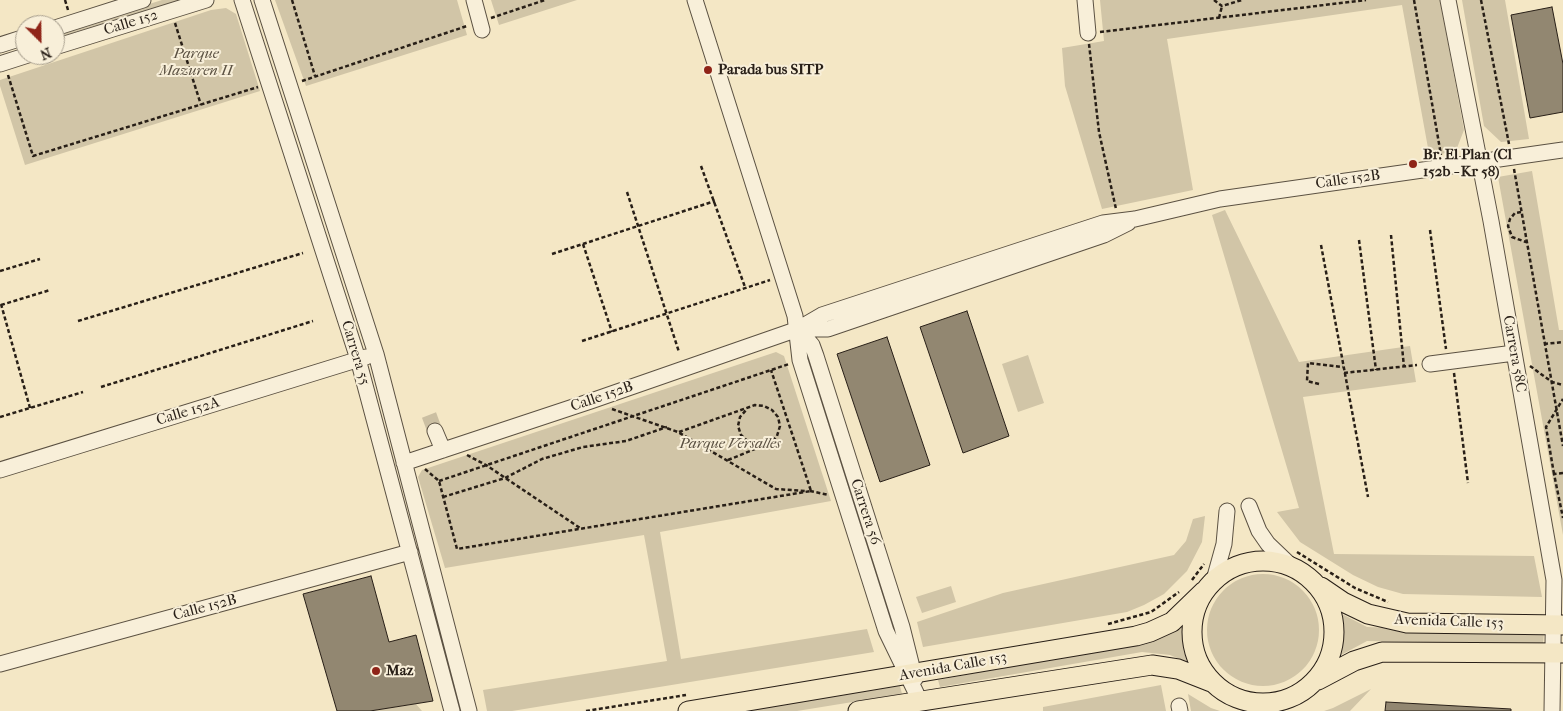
<!DOCTYPE html>
<style>
body{margin:0}
#map{position:relative;width:1563px;height:711px;overflow:hidden;background:#f4e7c5;font-family:"IM FELL French Canon",serif}
canvas{display:block}
.north{position:absolute;left:15px;top:15px;width:50px;height:50px;box-sizing:border-box;background:#f8efd9;border:1px solid #a59c8b;border-radius:50%;rotate:157deg;font-size:14px;font-weight:700;line-height:20px;text-align:center;color:#281f17}
.north::after{content:'';display:block;margin:auto;width:18px;height:22px;background:#8f2418;clip-path:polygon(50% 0,100% 100%,50% 72%,0 100%)}
</style>
<div id="map">
<canvas width="1563" height="711"></canvas>
<div class="north">N</div>
</div>
<script>
const ctx = document.querySelector('canvas').getContext('2d');
ctx.lineJoin = 'round';
function paint(path, color) {
  ctx.fillStyle = color;
  ctx.fill(path, 'evenodd');
}
function poly(rows) {
  const path = new Path2D();
  for (const r of rows) {
    if (r.length === 3) {
      path.moveTo(r[0] + r[2], r[1]);
      path.arc(r[0], r[1], r[2], 0, 2 * Math.PI);
      continue;
    }
    path.moveTo(r[0], r[1]);
    for (let i = 2; i < r.length; i += 2) path.lineTo(r[i], r[i + 1]);
  }
  return path;
}
function strokePath(path, color, width, dash) {
  ctx.strokeStyle = color;
  ctx.lineWidth = width;
  ctx.lineCap = dash ? 'butt' : 'round';
  ctx.setLineDash(dash || []);
  ctx.stroke(path);
}
function drawText(font, color, halo, rows, align = 'center') {
  ctx.font = font + ' "IM FELL French Canon",serif';
  ctx.lineWidth = 4;
  ctx.setLineDash([]);
  ctx.textBaseline = 'middle';
  ctx.strokeStyle = halo;
  ctx.fillStyle = color;
  for (const [text, x, y, turn = 0] of rows) {
    ctx.save();
    ctx.translate(x, y);
    ctx.rotate((+turn || 0) * Math.PI / 180);
    ctx.textAlign = isNaN(turn) ? turn : align;
    if (halo) ctx.strokeText(text, 0, 0);
    ctx.fillText(text, 0, 0);
    ctx.restore();
  }
}
const green = poly([
 [162,0,184,0,55,41,55,34],
 [275,0,457,0,467,35,306,86],
 [491,0,577,0,499,25],
 [1100,0,1440,0,1464,130,1457,148,1430,159,1402,5,1167,39,1193,190,1102,209,1065,86,1062,48,1104,41],
 [1462,0,1505,0,1529,139,1501,142,1484,126],
 [226,8,236,14,260,91,25,165,0,86,0,80,211,10],
 [1532,171,1559,330,1563,330,1563,535,1498,177],
 [1225,210,1299,362,1410,346,1416,382,1303,397,1334,554,1534,556,1542,597,1403,594,1378,587,1353,575,1300,542,1277,512,1299,508,1212,215],
 [776,352,784,356,831,501,660,532,681,659,867,629,874,652,512,711,487,711,483,690,667,661,644,535,445,568,418,477,422,470],
 [1028,355,1044,403,1018,412,1002,364],
 [1205,516,1202,542,1187,571,1164,594,1144,605,1127,612,923,647,917,622,1003,593,1174,555,1186,541,1193,519],
 [1263,630,56],
 [951,586,956,602,922,613,916,597],
 [1342,614,1367,627,1544,633,1543,644,1367,641,1341,655,1344,632,1339,615],
 [1185,621,1184,642,1189,663,1170,655,1142,652,940,687,938,680,1141,643],
 [1161,685,1166,711,1043,711,1043,707],
 [900,686,902,694,797,711,745,711],
 [1371,689,1350,711,1324,711,1333,708],
 [1188,694,1211,708,1220,711,1191,711],
 [416,704,422,711,370,711]
]);
const building = poly([
 [1552,7,1563,64,1563,112,1530,118,1511,15,1552,7],
 [967,311,1009,436,963,453,920,327,967,311],
 [887,337,930,465,880,482,837,354,887,337],
 [371,576,389,642,416,635,433,701,370,711,337,711,303,594,371,576],
 [1386,702,1511,709,1511,711,1385,711,1386,702]
]);
const minorTunnel = poly([
 [429,415,435,431]
]);
const path = poly([
 [65,0,68,10],
 [292,0,315,76],
 [1214,0,1222,6,1242,0],
 [1414,0,1441,155],
 [1481,0,1509,144],
 [491,18,545,0],
 [1219,18,1222,6],
 [175,23,201,105],
 [1100,32,1366,0],
 [1089,44,1099,132,1116,209],
 [8,75,33,156,258,87],
 [302,81,467,26],
 [701,166,745,287],
 [1514,169,1563,446],
 [627,192,679,352],
 [1521,212,1515,213,1510,219,1508,226,1512,237,1526,242],
 [1430,230,1446,349],
 [1391,235,1404,367],
 [1359,240,1376,370],
 [583,244,612,332],
 [1321,245,1368,497],
 [552,254,715,201],
 [0,271,40,259],
 [1,304,30,408],
 [1,305,50,290],
 [78,321,303,253],
 [582,341,770,280],
 [1544,344,1563,342],
 [1530,366,1552,382,1563,385],
 [1344,373,1417,365],
 [1454,373,1468,483],
 [1319,384,1307,381,1308,363,1343,367],
 [101,387,313,321],
 [612,409,678,432,776,489,805,491],
 [0,417,83,392],
 [679,432,755,405,764,406,772,410,778,417,780,426,777,436,771,443,761,447,753,446,741,435,738,426,740,417,747,409],
 [467,455,486,465,580,528],
 [728,460,760,447],
 [425,469,439,481,457,549,811,491,771,370],
 [1563,473,1554,474,1563,518],
 [1554,474,1546,427,1563,399],
 [439,481,789,364],
 [810,491,829,495],
 [443,497,505,478,542,459,583,447,626,441,667,427],
 [1297,552,1355,588,1388,602],
 [1192,580,1204,564],
 [1108,624,1151,612,1179,592],
 [586,711,686,695]
]);
const minor = poly([
 [242,0,358,359,452,711],
 [262,0,376,354,469,711],
 [474,0,482,30],
 [695,0,795,316,800,360,886,631,920,701],
 [1085,0,1088,33],
 [1448,0,1491,221,1554,580,1552,711],
 [55,28,143,0],
 [0,45,25,37],
 [55,47,206,0],
 [0,64,28,55],
 [798,329,812,345,816,356,902,627,915,679],
 [799,329,828,329,1104,235,1128,223],
 [1430,364,1514,353],
 [435,431,443,450],
 [404,463,591,401,798,329,822,315,1103,223,1135,219,1220,199,1563,150],
 [0,470,366,357],
 [1249,506,1259,531,1268,544,1290,565],
 [1214,580,1224,544,1227,511],
 [0,664,410,552],
 [1179,706,1180,711]
]);
const major = poly([
 [1263,632,71],
 [1321,587,1343,602,1368,614,1407,623,1563,625],
 [1318,680,1354,661,1382,652,1563,653],
 [688,711,1136,636,1150,632,1172,622,1204,591],
 [858,711,1152,665,1178,669,1211,682]
]);
const markers = [
 [708,70,5,"#8f2418"],
 [1413,164,5,"#8f2418"],
 [376,671,5,"#8f2418"]
];
const streetNames = [
 ["Calle 152",131,23,-17],
 ["Calle 152B",1348,180,-8],
 ["Carrera 55",355,353,73],
 ["Carrera 58C",1514,354,80],
 ["Calle 152B",602,397,-19],
 ["Calle 152A",188,412,-17],
 ["Carrera 56",865,512,72],
 ["Calle 152B",205,608,-15],
 ["Avenida Calle 153",1449,622,2],
 ["Avenida Calle 153",953,667,-10]
];
const parkNames = [
 ["Parque",196,54],
 ["Mazuren II",196,71],
 ["Parque Versalles",730,444]
];
const poiNames = [
 ["Parada bus SITP",718,70],
 ["Br. El Plan (Cl",1423,155],
 ["152b - Kr 58)",1423,172],
 ["Maz",386,671]
];
paint(green, '#d1c5a7');
paint(building, '#928771');
strokePath(building, '#281f17', 1);
strokePath(minorTunnel, '#cbbfa2', 15, [15, 8]);
strokePath(minor, '#5b5142', 17);
strokePath(major, '#281f17', 21);
strokePath(path, '#281f17', 2.5, [4, 2.5]);
strokePath(minor, '#f8efd9', 15);
strokePath(major, '#f4e7c5', 19);
for (const [x, y, r, color] of markers) {
  const dot = new Path2D();
  dot.arc(x, y, r, 0, 2 * Math.PI);
  ctx.fillStyle = color;
  ctx.fill(dot);
  strokePath(dot, '#f8efd9', 2);
}
drawText('15px', '#281f17', '#f8efd9', streetNames);
drawText('italic 15px', '#5b5142', '#f8efd9', parkNames);
drawText('bold 15px', '#281f17', '#f8efd9', poiNames, 'left');
</script>
